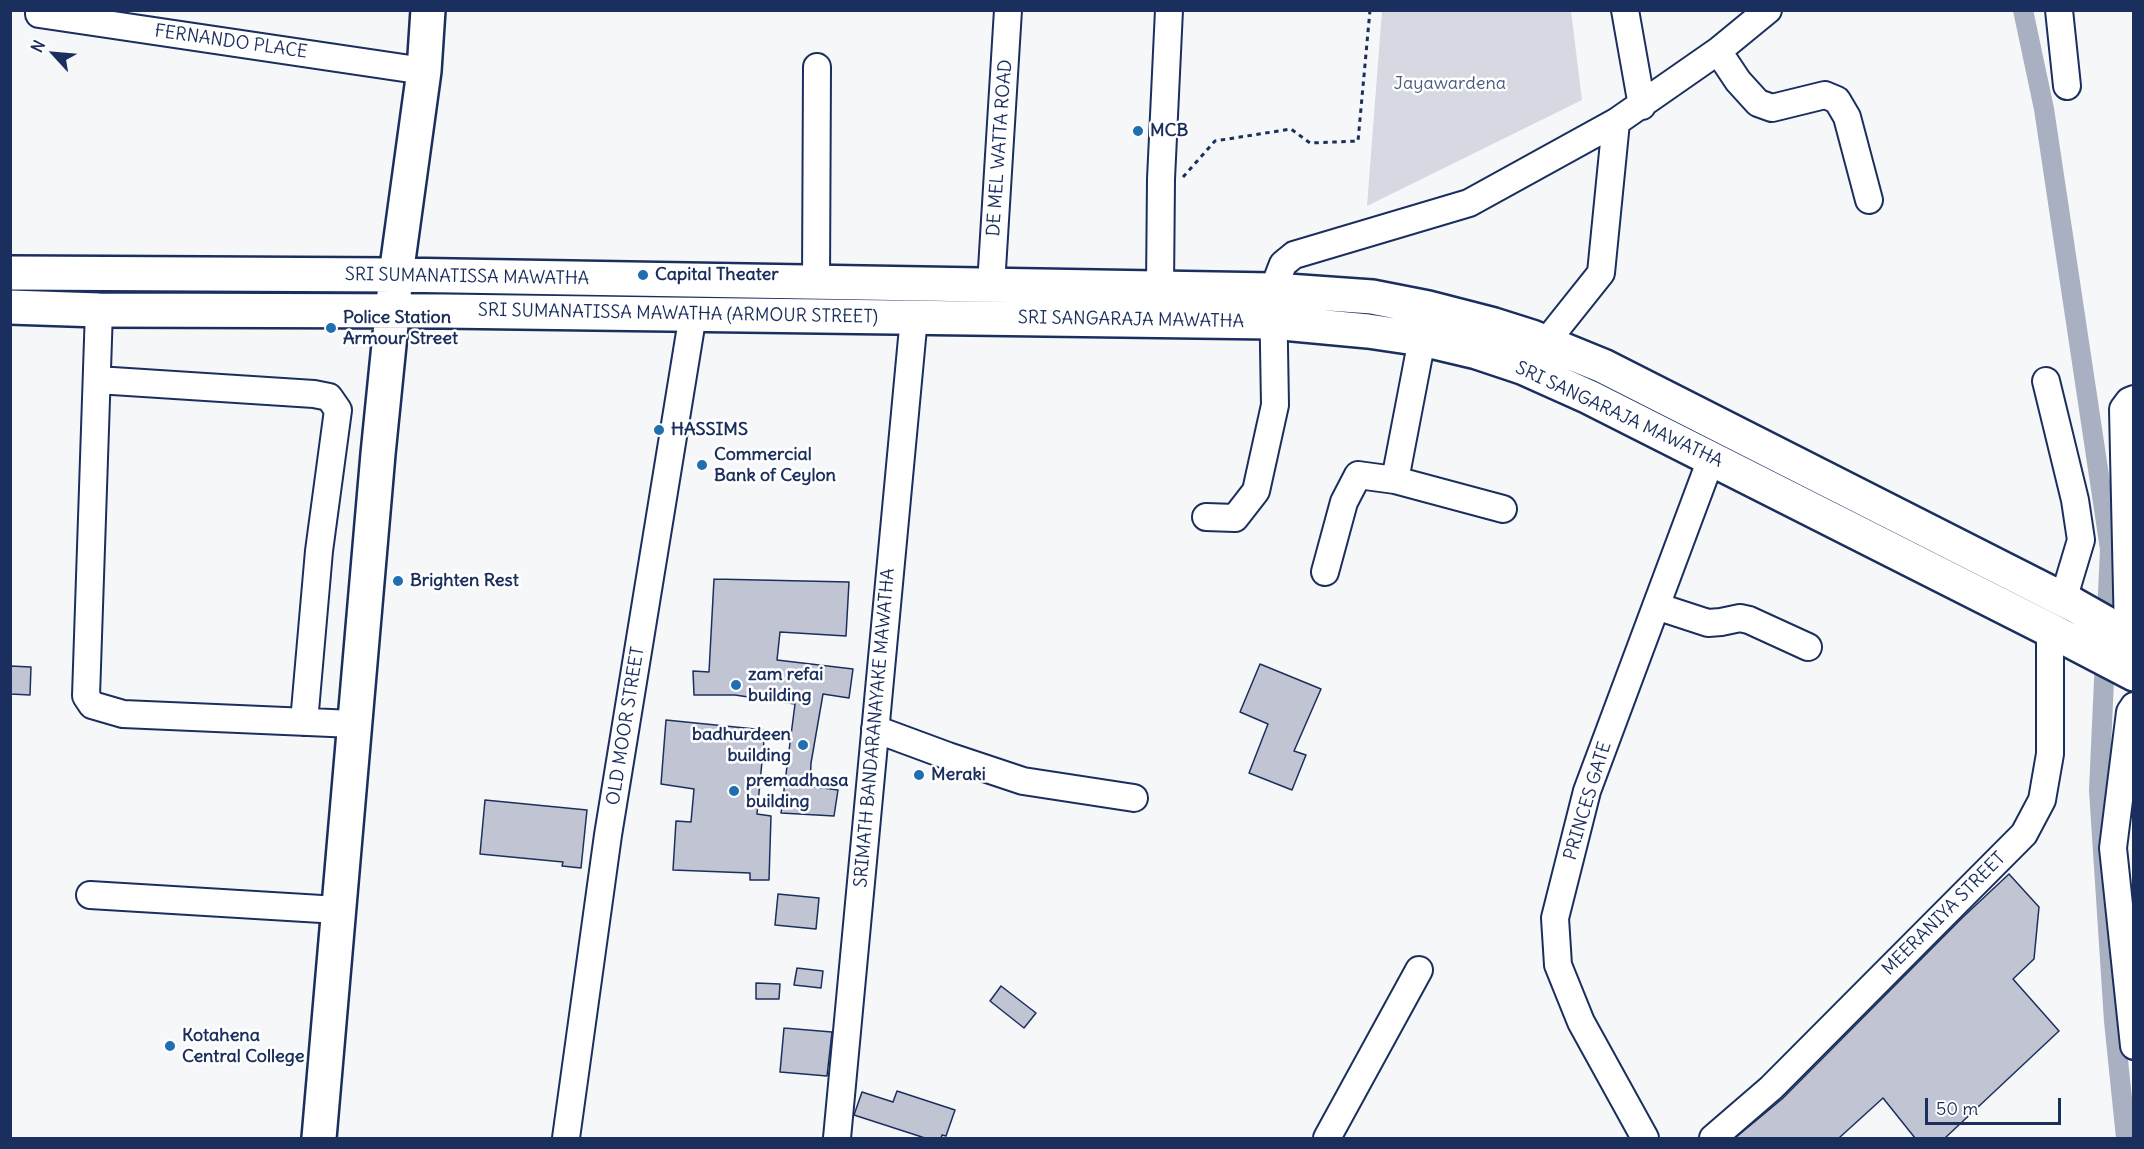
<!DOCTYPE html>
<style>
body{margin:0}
#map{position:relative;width:2144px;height:1149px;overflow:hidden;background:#f6f7f9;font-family:Delius,sans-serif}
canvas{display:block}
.frame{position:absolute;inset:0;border:12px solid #1b2f5e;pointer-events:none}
.north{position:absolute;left:24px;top:24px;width:60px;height:60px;-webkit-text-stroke:4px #fff;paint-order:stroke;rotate:296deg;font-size:16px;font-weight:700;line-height:24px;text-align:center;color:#1b2f5e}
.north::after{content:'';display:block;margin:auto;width:21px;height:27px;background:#1b2f5e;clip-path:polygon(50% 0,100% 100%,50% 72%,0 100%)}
.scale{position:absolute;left:1925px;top:1098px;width:136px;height:27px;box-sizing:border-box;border:3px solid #1b2f5e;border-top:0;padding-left:8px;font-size:18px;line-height:21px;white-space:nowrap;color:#1b2f5e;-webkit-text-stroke:4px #fff;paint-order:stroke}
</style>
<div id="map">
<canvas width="2144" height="1149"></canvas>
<div class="frame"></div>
<div class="north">N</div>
<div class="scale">50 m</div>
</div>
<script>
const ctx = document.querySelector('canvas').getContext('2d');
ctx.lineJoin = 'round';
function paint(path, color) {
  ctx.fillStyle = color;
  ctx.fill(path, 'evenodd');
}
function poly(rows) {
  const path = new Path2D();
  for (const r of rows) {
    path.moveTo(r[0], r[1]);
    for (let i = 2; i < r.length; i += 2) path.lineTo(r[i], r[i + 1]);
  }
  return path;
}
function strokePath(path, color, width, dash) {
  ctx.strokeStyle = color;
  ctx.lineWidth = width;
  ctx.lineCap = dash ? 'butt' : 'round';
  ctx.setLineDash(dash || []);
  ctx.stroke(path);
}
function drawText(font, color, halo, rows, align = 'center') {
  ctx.font = font + ' Delius,sans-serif';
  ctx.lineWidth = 5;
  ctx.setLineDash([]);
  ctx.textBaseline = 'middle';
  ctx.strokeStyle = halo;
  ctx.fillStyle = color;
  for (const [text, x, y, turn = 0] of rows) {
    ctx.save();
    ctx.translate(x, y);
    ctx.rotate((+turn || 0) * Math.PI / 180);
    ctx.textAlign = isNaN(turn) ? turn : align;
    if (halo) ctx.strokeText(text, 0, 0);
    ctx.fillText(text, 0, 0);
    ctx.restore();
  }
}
const green = poly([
 [1382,11,1571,11,1582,100,1367,206]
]);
const canal = poly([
 [2023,10,2044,109,2110,549,2099,790,2114,1021,2126,1138]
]);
const building = poly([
 [714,579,849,582,846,636,780,632,777,660,853,669,849,698,823,694,811,763,810,786,838,790,834,816,781,813,795,704,735,695,694,695,693,671,709,672,714,579],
 [1260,664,1321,689,1294,751,1306,755,1292,790,1249,773,1268,724,1240,712,1260,664],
 [10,666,31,667,30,695,10,694,10,666],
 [666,720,765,730,757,814,771,816,769,880,750,880,750,873,673,870,676,821,691,822,694,789,661,784,666,720],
 [485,800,587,810,581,868,562,866,563,862,480,854,485,800],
 [2009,874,2039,907,2034,959,2013,979,2059,1031,1945,1138,1915,1138,1883,1098,1839,1138,1735,1138,1782,1099,1962,918,2009,874],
 [778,894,819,898,816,929,775,925,778,894],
 [797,968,823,971,821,988,794,985,797,968],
 [756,983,780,984,779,999,756,999,756,983],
 [1001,986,1036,1013,1024,1028,990,1001,1001,986],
 [784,1028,832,1032,827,1076,780,1072,784,1028],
 [897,1091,955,1110,946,1136,942,1135,941,1138,925,1138,854,1115,862,1092,893,1102,897,1091]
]);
const path = poly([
 [1183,177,1215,141,1291,129,1310,143,1358,141,1370,10]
]);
const minor = poly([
 [1625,10,1642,106],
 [2059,10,2067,86],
 [39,14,424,71],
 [1718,51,1738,81,1758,103,1772,108,1825,95,1837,100,1847,117,1869,200],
 [816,282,817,67],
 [991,285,1008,10],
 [1160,288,1161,179,1169,10],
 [99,310,86,696,92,705,123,714,354,724],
 [1546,342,1601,273,1616,122],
 [97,380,314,394,329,397,338,410,319,551,304,722],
 [2046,381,2075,500,2081,540,2063,600],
 [1395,480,1422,339],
 [1206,517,1235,518,1256,491,1275,405,1273,290,1283,264,1294,255,1469,203,1616,122,1718,51,1768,10],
 [1325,572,1344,502,1358,475,1395,480,1503,509],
 [1656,606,1708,623,1721,622,1740,618,1749,620,1808,647],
 [2128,635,2123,409,2129,401,2134,399],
 [2134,706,2130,712,2113,848,2134,1046],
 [875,729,948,756,1023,781,1134,798],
 [90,895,338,910],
 [566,1138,608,835,693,314],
 [837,1138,914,317],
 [1327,1138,1419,970],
 [1645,1138,1581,1022,1558,965,1555,918,1587,791,1711,459],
 [1713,1138,1771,1088,2024,834,2042,800,2050,754,2050,630]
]);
const major = poly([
 [10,273,396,275,1273,290,1372,297,1428,308,1494,325,1532,337,1603,366,2074,605,2134,639],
 [10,307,99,310,443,311,1272,322,1368,331,1422,339,1477,352,1522,367,1589,397,2050,630,2134,674],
 [319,1138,378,454,396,275,424,71,428,10]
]);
const markers = [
 [1138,131,6,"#1f6fb2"],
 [643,275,6,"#1f6fb2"],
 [331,328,6,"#1f6fb2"],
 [659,430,6,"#1f6fb2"],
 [702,465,6,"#1f6fb2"],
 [398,581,6,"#1f6fb2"],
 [736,685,6,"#1f6fb2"],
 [803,745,6,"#1f6fb2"],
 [919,775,6,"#1f6fb2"],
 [734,791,6,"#1f6fb2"],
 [170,1046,6,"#1f6fb2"]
];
const streetNames = [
 ["FERNANDO PLACE",231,42,8],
 ["DE MEL WATTA ROAD",1000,148,-86],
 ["SRI SUMANATISSA MAWATHA",467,277,1],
 ["SRI SUMANATISSA MAWATHA (ARMOUR STREET)",678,314,1],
 ["SRI SANGARAJA MAWATHA",1131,320,1],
 ["SRI SANGARAJA MAWATHA",1619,415,25],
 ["OLD MOOR STREET",626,726,-81],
 ["SRIMATH BANDARANAYAKE MAWATHA",875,728,-85],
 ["PRINCES GATE",1588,801,-73],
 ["MEERANIYA STREET",1944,914,-45]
];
const parkNames = [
 ["Jayawardena",1450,84]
];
const poiNames = [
 ["MCB",1150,131],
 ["Capital Theater",655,275],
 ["Police Station",343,318],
 ["Armour Street",343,339],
 ["HASSIMS",671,430],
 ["Commercial",714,455],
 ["Bank of Ceylon",714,476],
 ["Brighten Rest",410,581],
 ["zam refai",748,675],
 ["building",748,696],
 ["badhurdeen",791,735,"right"],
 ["building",791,756,"right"],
 ["Meraki",931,775],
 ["premadhasa",746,781],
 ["building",746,802],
 ["Kotahena",182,1036],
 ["Central College",182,1057]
];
paint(green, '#d6d9e2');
strokePath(canal, '#a9b0c1', 20);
paint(building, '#c0c4d3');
strokePath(building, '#1b2f5e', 1.5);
strokePath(minor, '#1b2f5e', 30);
strokePath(major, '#1b2f5e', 38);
strokePath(path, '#1b2f5e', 3, [4.5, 4.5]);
strokePath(minor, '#fff', 26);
strokePath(major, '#fff', 33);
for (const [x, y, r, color] of markers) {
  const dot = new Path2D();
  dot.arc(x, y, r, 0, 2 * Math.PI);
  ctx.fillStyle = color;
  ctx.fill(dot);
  strokePath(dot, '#fff', 2);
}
drawText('18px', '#1b2f5e', '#fff', streetNames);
drawText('18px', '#4a5a7f', '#fff', parkNames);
drawText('bold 18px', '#1b2f5e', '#fff', poiNames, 'left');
</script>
